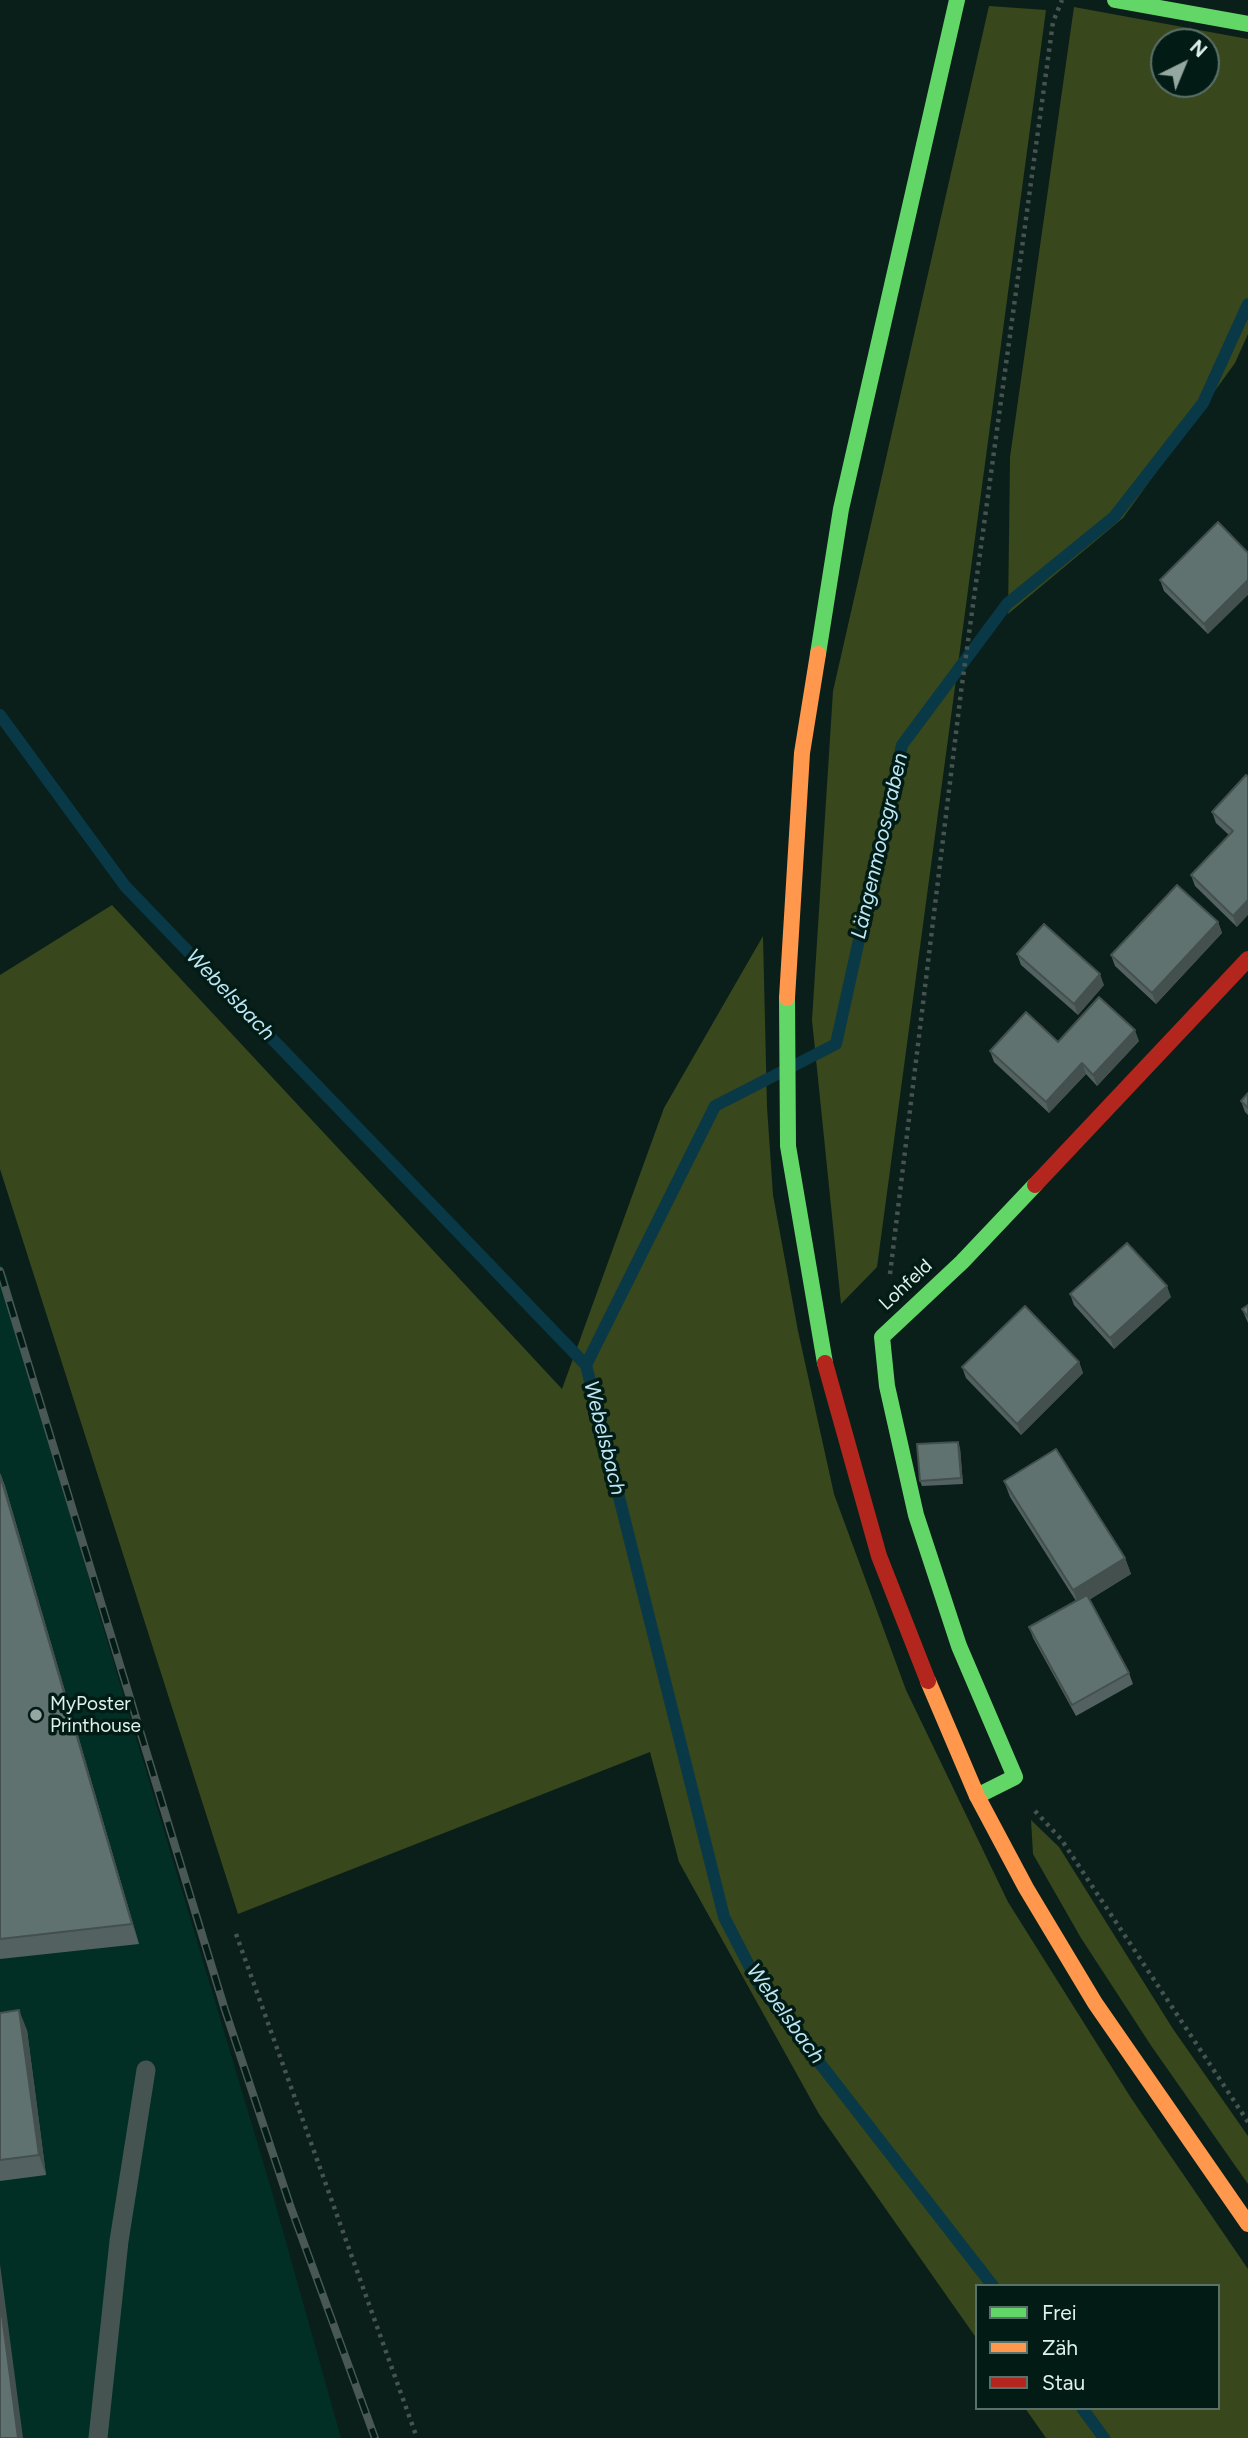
<!DOCTYPE html>
<meta charset="utf-8">
<style>
body{margin:0}
#map{position:relative;width:1248px;height:2438px;overflow:hidden;background:#0a1f1a;font-family:Figtree,sans-serif}
canvas{display:block}
.legend{position:absolute;left:975px;top:2284px;width:245px;height:126px;box-sizing:border-box;background:#021c15;border:2px solid #5a716a;margin:0;padding:9px 12px;list-style:none;font-size:21px;color:#def1ea}
.legend li{display:flex;align-items:center;gap:14px;height:35px}
.legend b{width:35px;border:2px solid #5a716a}
.north{position:absolute;left:1150px;top:28px;width:70px;height:70px;box-sizing:border-box;background:#021c15;border:2px solid #5a716a;border-radius:50%;rotate:43deg;font-size:19px;font-weight:700;line-height:28px;text-align:center;color:#def1ea}
.north::after{content:'';display:block;margin:auto;width:24px;height:32px;background:#94a8a1;clip-path:polygon(50% 0,100% 100%,50% 72%,0 100%)}
</style>
<div id="map">
<canvas width="1248" height="2438"></canvas>
<ul class="legend">
<li><b style="height:9px;background:#63d668"></b>Frei</li>
<li><b style="height:9px;background:#ff974d"></b>Zäh</li>
<li><b style="height:9px;background:#b3261e"></b>Stau</li>
</ul>
<div class="north">N</div>
</div>
<script>
const ctx = document.querySelector('canvas').getContext('2d');
ctx.lineJoin = 'round';
function paint(path, color) {
  ctx.fillStyle = color;
  ctx.fill(path, 'evenodd');
}
function poly(rows) {
  const path = new Path2D();
  for (const r of rows) {
    path.moveTo(r[0], r[1]);
    for (let i = 2; i < r.length; i += 2) path.lineTo(r[i], r[i + 1]);
  }
  return path;
}
function strokePath(path, color, width, dash) {
  ctx.strokeStyle = color;
  ctx.lineWidth = width;
  ctx.lineCap = dash ? 'butt' : 'round';
  ctx.setLineDash(dash || []);
  ctx.stroke(path);
}
function drawText(font, color, halo, rows, align = 'center') {
  ctx.font = font + ' Figtree,sans-serif';
  ctx.lineWidth = 7;
  ctx.setLineDash([]);
  ctx.textBaseline = 'middle';
  ctx.strokeStyle = halo;
  ctx.fillStyle = color;
  for (const [text, x, y, turn = 0] of rows) {
    ctx.save();
    ctx.translate(x, y);
    ctx.rotate((+turn || 0) * Math.PI / 180);
    ctx.textAlign = isNaN(turn) ? turn : align;
    if (halo) ctx.strokeText(text, 0, 0);
    ctx.fillText(text, 0, 0);
    ctx.restore();
  }
}
const built = poly([
 [0,1263,7,1277,95,1600,270,2185,341,2438,0,2438]
]);
const green = poly([
 [989,6,1046,10,877,1267,841,1304,812,1020,833,691],
 [1074,7,1248,39,1248,334,1235,363,1123,518,1008,614,1010,457],
 [1164,42,1206,42,1206,84,1164,84],
 [112,905,562,1389,664,1108,763,936,767,1107,773,1195,798,1331,834,1494,906,1690,1008,1902,1131,2098,1248,2269,1248,2438,1046,2438,1025,2408,1218,2408,1218,2286,977,2286,977,2339,819,2114,679,1862,650,1752,238,1914,0,1169,0,975],
 [1031,1820,1059,1847,1173,2029,1248,2136,1248,2184,1152,2047,1081,1938,1033,1854]
]);
const stream = poly([
 [0,715,125,886,586,1365,724,1917,759,1985,993,2286],
 [586,1365,715,1106,836,1044,902,745,1007,604,1114,517,1203,403,1248,304],
 [1082,2408,1104,2438]
]);
const path = poly([
 [890,1274,961,692,1053,22,1062,0],
 [1035,1811,1061,1839,1248,2122],
 [236,1934,417,2438]
]);
const lane = poly([
 [98,2438,119,2241,146,2070]
]);
const fast = poly([
 [1115,0,1248,24],
 [818,654,841,509,957,0],
 [787,998,788,1146,825,1363],
 [977,1796,1015,1777,959,1646,916,1515,887,1386,882,1337,962,1262,1035,1185]
]);
const slow = poly([
 [787,998,802,753,818,654],
 [928,1681,977,1796,1026,1888,1095,2003,1248,2224]
]);
const jam = poly([
 [1035,1185,1248,959],
 [825,1363,879,1556,928,1681]
]);
const rail = poly([
 [0,1271,225,2010,290,2205,375,2438]
]);
const wall = poly([
 [1218,522,1208,634,1164,591,1160,580],
 [1248,777,1237,927,1195,886,1191,875,1229,835,1216,823,1212,812],
 [1218,922,1222,933,1156,1004,1115,966,1111,955],
 [1017,954,1104,985,1078,1015,1021,965],
 [1139,1041,1097,1086,1086,1074,1049,1113,994,1062,990,1051,1058,1042],
 [1248,1093,1248,1115,1245,1112,1241,1101],
 [1070,1294,1171,1297,1114,1349,1074,1305],
 [1248,1305,1248,1323,1242,1309],
 [1079,1362,1083,1373,1021,1435,966,1378,962,1367],
 [960,1448,963,1484,922,1486,920,1481],
 [0,1473,5,1486,139,1944,0,1959],
 [1004,1481,1125,1558,1131,1574,1089,1600,1129,1673,1133,1684,1076,1716,1033,1638,1029,1627,1076,1601,1010,1497],
 [0,2013,27,2030,46,2175,0,2181]
]);
const shadedWall = poly([
 [1248,580,1248,595,1208,634,1204,624],
 [1248,900,1248,915,1237,927,1233,916],
 [1218,922,1222,933,1156,1004,1152,993],
 [1100,974,1104,985,1078,1015,1074,1004],
 [1135,1030,1139,1041,1097,1086,1093,1075],
 [1082,1063,1086,1074,1049,1113,1046,1102],
 [1167,1286,1171,1297,1114,1349,1110,1338],
 [1079,1362,1083,1373,1021,1435,1017,1424],
 [958,1442,960,1448,963,1484,961,1478],
 [0,1473,5,1486,139,1944,132,1924],
 [1125,1558,1131,1574,1079,1606,1073,1590],
 [19,2010,27,2030,46,2175,39,2155],
 [0,2264,23,2438,18,2438,0,2300]
]);
const building = poly([
 [1218,522,1248,553,1248,580,1204,624,1160,580,1218,522],
 [1246,775,1248,777,1248,900,1233,916,1191,875,1233,831,1212,812,1246,775],
 [1177,885,1218,922,1152,993,1111,955,1177,885],
 [1044,924,1100,974,1074,1004,1017,954,1044,924],
 [1099,997,1135,1030,1093,1075,1082,1063,1046,1102,990,1051,1026,1012,1058,1042,1099,997],
 [1248,1093,1248,1108,1241,1101,1248,1093],
 [1127,1243,1167,1286,1110,1338,1070,1294,1127,1243],
 [1248,1305,1248,1317,1242,1309,1248,1305],
 [1025,1306,1079,1362,1017,1424,962,1367,1025,1306],
 [958,1442,961,1478,920,1481,917,1444,958,1442],
 [1056,1449,1125,1558,1073,1590,1004,1481,1056,1449],
 [0,1475,132,1924,0,1939,0,1475],
 [1087,1595,1129,1673,1072,1705,1029,1627,1087,1595],
 [19,2010,39,2155,0,2160,0,2013,19,2010],
 [0,2300,18,2438,0,2438,0,2300]
]);
const markers = [
 [36,1715,7,"#94a8a1"]
];
const streetNames = [
 ["Lohfeld",906,1285,-43]
];
const poiNames = [
 ["MyPoster",50,1704],
 ["Printhouse",50,1726]
];
const waterNames = [
 ["Längenmoosgraben",880,846,-77],
 ["Webelsbach",230,995,46],
 ["Webelsbach",604,1438,76],
 ["Webelsbach",785,2014,54]
];
paint(built, '#012f25');
paint(green, '#38471c');
strokePath(stream, '#093846', 12);
strokePath(path, '#465350', 4.5, [3.5, 5]);
strokePath(lane, '#455450', 19);
strokePath(fast, '#63d668', 16);
strokePath(slow, '#ff974d', 16);
strokePath(jam, '#b3261e', 16);
strokePath(rail, '#4a5855', 8);
strokePath(rail, '#021c15', 5, [16]);
paint(wall, '#536260');
paint(shadedWall, '#43504e');
paint(building, '#607270');
strokePath(building, '#43504e', 2);
for (const [x, y, r, color] of markers) {
  const dot = new Path2D();
  dot.arc(x, y, r, 0, 2 * Math.PI);
  ctx.fillStyle = color;
  ctx.fill(dot);
  strokePath(dot, '#021c15', 2.5);
}
drawText('19px', '#def1ea', '#021c15', streetNames);
drawText('19px', '#def1ea', '#021c15', poiNames, 'left');
drawText('italic 21px', '#bce7f7', '#021c15', waterNames);
</script>
